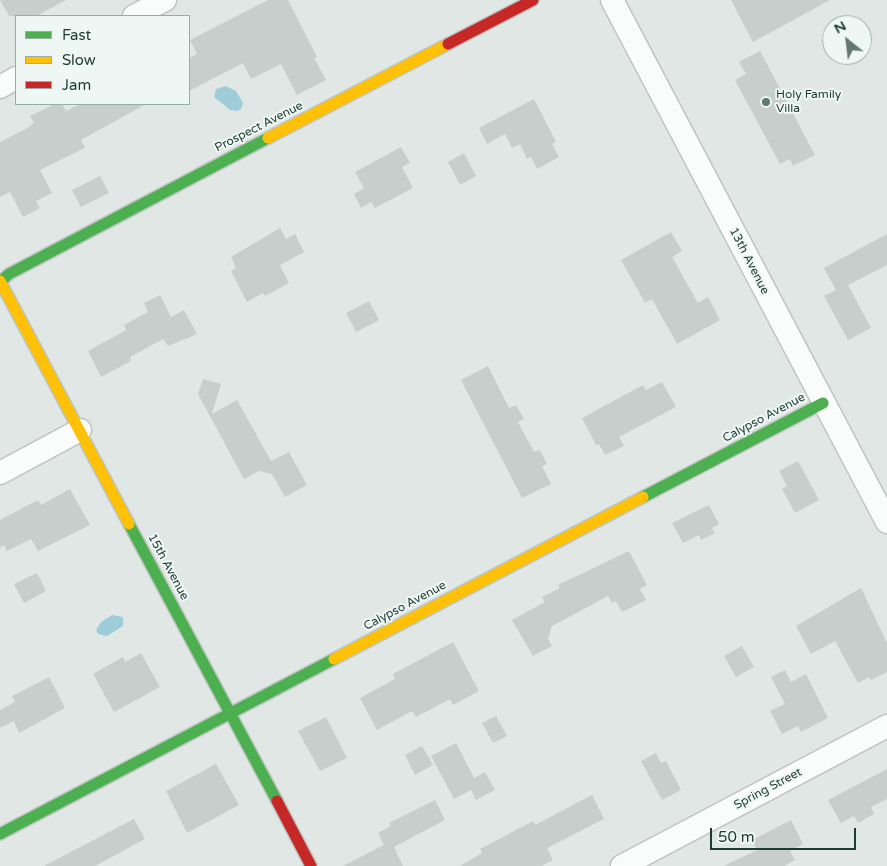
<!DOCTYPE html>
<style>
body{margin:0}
#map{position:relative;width:887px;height:866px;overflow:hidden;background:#e1e7e5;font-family:"Varela Round",sans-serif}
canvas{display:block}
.legend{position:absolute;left:15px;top:15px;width:175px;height:90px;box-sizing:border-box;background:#eef7f3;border:1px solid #9baba7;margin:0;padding:6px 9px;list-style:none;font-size:15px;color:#1f3a35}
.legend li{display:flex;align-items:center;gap:10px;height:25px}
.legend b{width:25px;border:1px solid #9baba7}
.north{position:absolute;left:822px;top:15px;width:50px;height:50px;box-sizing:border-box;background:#eef7f3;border:1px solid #9baba7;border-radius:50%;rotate:331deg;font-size:14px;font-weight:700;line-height:20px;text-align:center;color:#1f3a35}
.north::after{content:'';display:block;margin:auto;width:18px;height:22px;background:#637773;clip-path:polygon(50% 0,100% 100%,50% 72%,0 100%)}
.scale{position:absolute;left:710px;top:828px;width:146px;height:22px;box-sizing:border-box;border:2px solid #1f3a35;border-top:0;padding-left:6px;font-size:15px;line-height:18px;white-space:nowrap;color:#1f3a35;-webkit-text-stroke:4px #eef7f3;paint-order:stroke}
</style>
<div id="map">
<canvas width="887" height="866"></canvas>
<ul class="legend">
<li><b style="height:6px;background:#4caf50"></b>Fast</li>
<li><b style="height:6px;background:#ffc107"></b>Slow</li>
<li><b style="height:6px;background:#c62828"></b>Jam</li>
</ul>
<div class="north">N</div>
<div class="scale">50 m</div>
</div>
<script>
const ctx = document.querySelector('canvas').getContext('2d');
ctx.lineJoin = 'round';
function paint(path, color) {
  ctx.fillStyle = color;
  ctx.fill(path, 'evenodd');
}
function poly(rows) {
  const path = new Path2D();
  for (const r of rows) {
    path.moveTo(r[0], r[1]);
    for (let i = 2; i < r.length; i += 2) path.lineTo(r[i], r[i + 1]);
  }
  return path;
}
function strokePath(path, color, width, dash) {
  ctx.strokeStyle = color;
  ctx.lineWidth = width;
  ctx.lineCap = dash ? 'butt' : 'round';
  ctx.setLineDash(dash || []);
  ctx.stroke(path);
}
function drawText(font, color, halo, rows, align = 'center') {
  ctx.font = font + ' "Varela Round",sans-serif';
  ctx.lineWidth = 4;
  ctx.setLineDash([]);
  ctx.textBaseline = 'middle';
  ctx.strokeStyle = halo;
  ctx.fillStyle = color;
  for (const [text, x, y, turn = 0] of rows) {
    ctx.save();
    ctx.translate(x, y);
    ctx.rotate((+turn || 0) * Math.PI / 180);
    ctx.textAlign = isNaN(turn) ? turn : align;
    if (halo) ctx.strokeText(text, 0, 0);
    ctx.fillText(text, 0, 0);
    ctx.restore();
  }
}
const water = poly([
 [226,86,236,91,243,103,241,109,237,111,230,110,214,97,216,89],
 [112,615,123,617,123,626,107,636,98,634,96,630,101,622]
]);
const building = poly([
 [0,0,66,0,36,16,9,16],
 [268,0,288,0,317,57,314,58,326,80,297,95,281,64,251,79,243,63,189,91,189,58,197,54,190,40],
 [731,0,830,0,753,42],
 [760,51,815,155,793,166,790,159,780,164,735,80,746,74,739,62],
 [534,99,556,142,552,144,559,157,537,169,531,157,527,159,520,144,512,148,505,134,487,144,479,128],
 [55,104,62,104,66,111,80,104,146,104,81,140,85,148,40,170,52,193,36,201,40,208,23,217,10,192,0,197,0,142,31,126,30,125,34,123,30,116],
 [401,147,410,163,402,167,413,188,375,208,371,202,361,208,354,194,364,188,355,172],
 [464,153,476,176,460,185,448,162],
 [100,176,109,193,81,207,72,190],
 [280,228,286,239,295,234,304,252,280,265,289,283,265,296,263,293,247,302,231,271,236,268,231,257],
 [671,232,682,251,672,257,698,303,708,297,720,320,677,344,652,299,645,303,621,260],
 [887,234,887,265,848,285,871,328,848,340,824,296,836,290,824,268],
 [160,295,171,317,184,310,197,334,168,346,163,339,130,357,131,361,101,377,88,351,126,330,124,325,148,312,144,303],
 [369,301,379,320,356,332,346,313],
 [488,366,509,408,516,405,524,419,518,422,534,452,540,450,547,464,542,466,551,484,522,498,461,380],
 [203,379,221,384,212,414,237,400,271,461,289,452,307,485,285,497,272,474,259,471,244,479,198,394],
 [662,382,676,407,619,437,624,446,605,455,599,444,596,445,582,418,643,385,646,390],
 [798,461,819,500,795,513,782,489,787,486,779,471],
 [70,489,90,525,38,551,31,539,7,551,4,545,0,548,0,520,38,500,41,505],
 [709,505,719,524,712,528,715,533,701,540,699,535,683,543,672,523],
 [629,551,647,585,640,589,646,600,622,612,616,601,612,603,608,596,552,626,548,639,552,646,533,656,512,620,545,602,542,597,560,588,558,585],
 [37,573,46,591,24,603,14,584],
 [861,588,887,643,887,672,871,680,869,677,858,683,835,641,811,654,796,626],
 [453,642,479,691,453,705,450,699,416,717,412,711,377,730,360,698,395,679,393,674],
 [742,646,754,667,736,677,724,656],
 [141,653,160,687,114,712,93,674,123,657,125,662],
 [785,670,791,682,806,674,828,718,801,732,798,726,782,734,770,711,785,704,771,677],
 [49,677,65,708,19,733,14,721,0,728,0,710,15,702,12,696],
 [496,716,507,736,493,743,482,723],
 [326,717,347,758,320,771,298,731],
 [456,743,474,778,485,772,495,790,476,800,471,790,454,799,431,756],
 [422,746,433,765,415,775,405,755],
 [656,753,661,763,666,761,681,790,662,800,641,761],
 [216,764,239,805,187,833,166,791],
 [887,769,887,799,871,807,874,814,858,823,854,816,841,823,828,800],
 [592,795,604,819,547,848,553,860,541,866,460,866,482,853,480,849,501,838,533,821,535,825],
 [435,800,445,820,394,847,403,866,343,866,384,845,378,833,391,826,389,823],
 [134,819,145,839,95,866,44,866],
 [791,820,803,844,790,851,795,860,784,866,724,866,757,850,752,840]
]);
const street = poly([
 [612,0,887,522],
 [134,16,165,0],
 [0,87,16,78],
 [0,473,80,430],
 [622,866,887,726]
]);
const fast = poly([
 [0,282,9,274,268,138],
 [643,497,823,403],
 [129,524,277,801],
 [0,834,334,659]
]);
const slow = poly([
 [268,138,448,44],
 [0,281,129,524],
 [334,659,643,497]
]);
const jam = poly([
 [448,44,533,0],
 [277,801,311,866]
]);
const markers = [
 [766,102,5,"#637773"]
];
const poiNames = [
 ["Holy Family",776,95],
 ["Villa",776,109]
];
const streetNames = [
 ["Prospect Avenue",259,127,-27],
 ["13th Avenue",749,261,63],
 ["Calypso Avenue",764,418,-28],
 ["15th Avenue",168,567,62],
 ["Calypso Avenue",405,606,-28],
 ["Spring Street",768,789,-28]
];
paint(water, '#9eccd8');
paint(building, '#c8cecc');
strokePath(street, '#bec4c2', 25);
strokePath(fast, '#bdc5c2', 14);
strokePath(slow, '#bdc5c2', 14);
strokePath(jam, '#bdc5c2', 14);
strokePath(street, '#fafbfb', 22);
strokePath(fast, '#4caf50', 11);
strokePath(slow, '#ffc107', 11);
strokePath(jam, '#c62828', 11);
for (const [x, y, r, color] of markers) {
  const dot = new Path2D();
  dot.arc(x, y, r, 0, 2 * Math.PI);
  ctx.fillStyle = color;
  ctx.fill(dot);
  strokePath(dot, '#eef7f3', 2);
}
drawText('12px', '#1f3a35', '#eef7f3', poiNames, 'left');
drawText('12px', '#1f3a35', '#eef7f3', streetNames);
</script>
